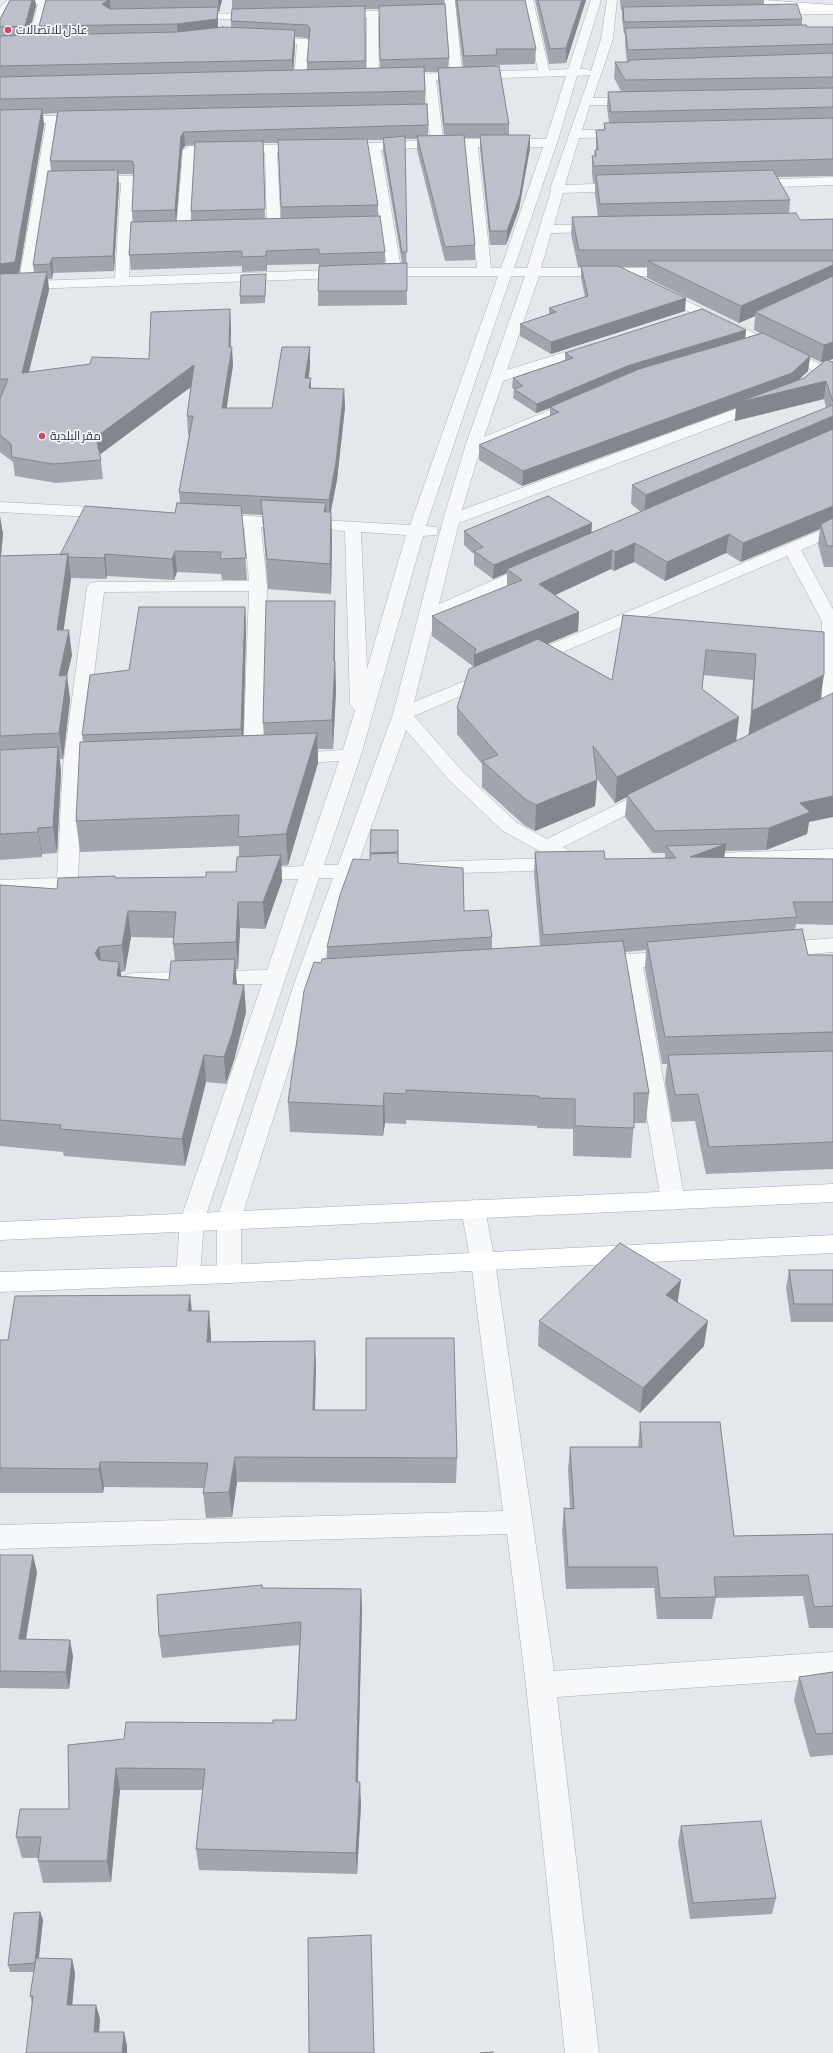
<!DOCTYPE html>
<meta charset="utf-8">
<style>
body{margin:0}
canvas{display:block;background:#e4e7ec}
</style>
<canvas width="833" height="2053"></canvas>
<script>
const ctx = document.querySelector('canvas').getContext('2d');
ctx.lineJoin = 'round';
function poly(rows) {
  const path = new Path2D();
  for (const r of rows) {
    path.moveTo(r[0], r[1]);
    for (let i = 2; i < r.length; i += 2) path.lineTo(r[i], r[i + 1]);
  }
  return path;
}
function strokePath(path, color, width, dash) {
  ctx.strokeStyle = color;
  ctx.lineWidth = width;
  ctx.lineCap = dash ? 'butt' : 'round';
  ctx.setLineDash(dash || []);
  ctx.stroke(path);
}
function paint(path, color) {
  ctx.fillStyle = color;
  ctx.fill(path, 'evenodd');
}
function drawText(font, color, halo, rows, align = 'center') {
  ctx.font = font + ' "Asap Condensed",Cairo,sans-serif';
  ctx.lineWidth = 3.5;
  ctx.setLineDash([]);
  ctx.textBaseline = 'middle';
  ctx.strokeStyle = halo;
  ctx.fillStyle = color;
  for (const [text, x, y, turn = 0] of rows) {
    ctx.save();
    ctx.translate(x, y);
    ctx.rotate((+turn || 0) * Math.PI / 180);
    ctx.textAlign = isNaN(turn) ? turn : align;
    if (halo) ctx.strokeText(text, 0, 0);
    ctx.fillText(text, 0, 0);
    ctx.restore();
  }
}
const minor = poly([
 [7,0,87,0,82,3,49,4,39,46,33,49,27,46,38,4,15,4,4,17,0,18,0,8,7,0],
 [445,0,455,0,462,72,538,70,523,0,533,0,549,70,568,69,591,0,601,0,580,69,586,69,591,71,601,39,607,0,617,0,613,39,593,98,638,97,644,101,638,105,590,105,582,130,627,129,633,133,627,137,579,138,565,185,624,183,630,187,624,191,563,193,554,225,602,224,609,228,602,232,551,233,541,268,677,268,682,269,684,272,682,275,677,276,539,276,507,370,594,343,599,344,601,347,599,350,503,381,484,437,572,401,577,399,582,401,585,404,582,407,480,450,462,510,757,401,762,399,767,401,770,404,767,407,459,523,439,604,528,565,534,564,540,565,543,569,540,573,435,618,414,702,484,673,490,672,496,673,499,677,496,681,414,716,463,772,517,823,547,839,646,790,653,788,660,790,663,794,660,798,563,847,584,859,587,863,584,867,564,870,423,874,416,873,413,868,416,863,423,862,552,858,503,831,449,780,406,730,358,864,367,865,370,870,367,875,354,877,317,981,241,1219,241,1274,238,1281,229,1283,220,1281,217,1274,217,1219,295,981,333,878,319,878,204,1221,200,1275,197,1282,188,1284,179,1282,176,1275,180,1221,262,984,134,987,126,985,123,980,126,975,134,973,267,970,298,879,251,881,244,880,241,875,244,870,251,869,303,866,339,761,288,764,281,762,278,758,281,754,343,750,355,710,350,705,345,531,261,527,267,586,263,759,260,763,253,765,246,763,243,759,249,591,104,592,83,766,78,877,94,878,97,883,94,888,87,889,0,894,0,880,57,878,63,766,87,587,90,583,96,582,249,581,244,526,207,522,205,519,207,516,213,514,410,525,498,276,395,276,0,290,0,282,19,281,46,123,0,124,0,116,91,116,93,119,91,122,87,123,58,123,50,176,133,176,134,179,132,227,160,227,167,231,160,235,131,235,129,277,387,268,381,229,351,231,344,227,351,223,380,221,368,151,277,152,281,229,274,233,267,229,265,153,195,154,190,231,183,235,176,231,183,150,189,146,374,143,430,140,428,116,397,117,391,113,397,109,427,109,425,81,394,82,388,78,394,74,450,73,446,15,378,17,379,79,373,83,367,79,367,18,336,18,330,15,336,12,445,9,445,0],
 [590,75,550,189,551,191,527,268,514,268,557,143,577,76,590,75],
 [566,76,546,139,443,139,436,80,566,76],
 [437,147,465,147,477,268,401,268,381,150,437,147],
 [478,147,543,147,501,268,491,268,478,147],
 [121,183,115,278,33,281,48,184,121,183],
 [511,276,525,276,465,447,443,520,393,714,338,865,324,865,361,755,423,536,436,535,438,531,436,527,426,526,511,276],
 [361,532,406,535,367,669,361,532],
 [833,8,833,14,769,15,764,12,769,9,833,8],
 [262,13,266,14,268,16,266,18,188,20,182,17,188,14,262,13],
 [266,37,307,39,309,41,306,80,304,82,300,84,294,80,297,44,262,42,260,40,266,37],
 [833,177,833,185,750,188,744,184,750,180,833,177],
 [659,288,833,370,833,380,654,295,652,292,654,289,659,288],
 [0,502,111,508,117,510,119,513,117,516,111,518,0,512,0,502],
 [833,525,833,536,801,550,833,609,833,711,821,717,814,719,807,717,805,713,807,709,822,702,822,621,787,556,535,664,529,665,523,664,520,660,523,656,833,525],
 [833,849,833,861,717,865,710,863,707,859,710,855,717,853,833,849],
 [833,938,833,952,777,957,770,955,766,950,770,945,777,943,833,938],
 [674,951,682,953,685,958,682,963,643,967,685,1201,681,1207,673,1210,665,1207,661,1201,622,968,597,970,589,968,586,963,589,958,597,956,674,951],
 [473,1200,481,1203,485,1209,495,1262,554,1671,833,1652,833,1678,557,1697,599,2053,565,2053,526,1685,507,1534,0,1549,0,1525,503,1511,471,1262,461,1209,465,1203,473,1200]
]);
const major = poly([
 [710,0,763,0,833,5,833,11,715,3,710,0],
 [833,1184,833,1202,0,1240,0,1222,833,1184],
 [833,1235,833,1253,229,1283,0,1292,0,1272,229,1265,833,1235]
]);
const wall = poly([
 [10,0,35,0,36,6,28,36,40,35,39,26,46,0,222,0,219,12,218,12,218,28,231,28,231,21,232,9,232,0,444,0,444,4,449,58,448,68,463,67,455,0,525,0,536,49,535,64,497,65,509,124,509,135,530,135,530,148,519,209,506,245,490,245,480,148,480,138,464,138,475,245,475,260,445,261,417,150,417,139,405,139,407,305,318,306,318,291,319,264,267,265,267,271,242,272,242,266,131,270,129,255,133,222,132,211,134,176,133,174,118,174,119,185,114,271,53,273,52,279,48,279,49,290,29,372,149,359,231,327,231,347,233,365,226,408,272,408,310,347,310,365,309,378,311,389,344,389,345,407,337,480,331,512,332,541,331,594,268,589,262,515,242,514,247,580,222,580,221,574,177,572,174,580,107,576,106,579,71,578,63,630,72,655,67,676,70,700,63,759,60,759,61,773,57,853,42,854,42,857,0,860,0,517,3,534,1,556,60,555,175,513,180,503,179,492,189,435,188,435,187,416,191,387,100,454,103,479,56,483,15,476,13,462,0,452,0,399,1,397,0,397,0,19],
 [365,9,379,9,380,68,366,68],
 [295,37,307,38,309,40,307,62,307,70,293,70,295,45],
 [424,72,438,72,438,81,444,135,428,136,428,125,425,104,425,91],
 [57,113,50,161,51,171,33,265,34,273,19,273,44,125,43,114],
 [367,140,383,140,383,151,402,263,385,263,385,252,378,216,378,205],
 [263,143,278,143,281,219,265,219],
 [195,145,191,211,191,221,176,221,182,150,185,146],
 [535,0,586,0,566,63,549,64],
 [620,0,764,0,764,5,802,19,802,25,807,27,833,27,833,176,777,177,790,200,789,213,800,220,833,219,833,359,828,360,833,362,833,567,824,567,818,544,820,529,741,562,726,553,665,581,634,562,614,571,611,569,555,595,579,612,578,631,547,644,612,680,623,615,824,632,821,699,809,822,807,834,766,850,725,851,724,858,833,859,833,925,796,924,795,930,808,955,833,955,833,1169,706,1174,695,1121,672,1122,665,1082,667,1064,662,1064,645,968,646,950,625,952,649,1093,646,1123,634,1123,631,1158,573,1156,573,1129,537,1128,537,1126,406,1120,406,1124,385,1123,383,1136,290,1132,288,1102,321,963,327,959,327,947,370,860,371,830,398,830,398,863,464,911,492,937,492,949,540,946,534,874,535,852,605,859,665,858,665,853,653,853,625,817,627,797,615,803,597,779,595,806,535,831,524,825,482,787,482,764,457,734,457,708,474,667,432,636,432,616,507,586,507,573,493,579,474,565,474,554,464,545,464,531,592,523,591,533,641,512,631,504,632,485,826,408,824,399,735,421,736,408,522,486,479,460,479,445,550,416,550,408,536,413,513,398,514,389,512,388,513,378,565,360,565,353,746,330,745,338,760,333,754,330,755,316,739,323,647,278,647,267,619,267,685,311,551,354,520,336,520,324,549,314,549,308,585,297,581,278,581,267,578,267,571,234,572,217,598,217,595,194,595,183,593,183,592,172,592,156,594,156,595,150,596,150,596,130,604,130,604,123,609,123,607,107,608,92,621,91,614,78,615,62,627,62,625,43,625,34,624,34,622,19,622,10,621,10],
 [810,357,821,362,823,362,804,378,798,380,808,371],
 [703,675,753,680,749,735,736,741,702,689],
 [266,282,265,303,240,304,240,296],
 [245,607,246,629,243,736,264,735,263,723,335,629,335,661,336,690,333,749,318,749,318,763,288,865,281,866,282,881,265,929,240,928,238,969,235,969,237,985,244,985,246,1012,234,1060,226,1084,206,1082,185,1166,64,1156,63,1152,0,1146,0,885,57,889,115,878,206,877,236,872,239,857,239,846,80,852,76,821,83,742,82,735,129,670],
 [131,937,173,938,173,944,175,961,169,980,121,976,121,972,125,971],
 [789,1270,833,1270,833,1322,791,1322,786,1288],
 [678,1302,704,1346,640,1413,538,1346,539,1321],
 [192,1311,209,1311,211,1337,211,1342,316,1366,315,1410,457,1458,456,1483,237,1482,232,1517,206,1518,203,1493,204,1488,104,1487,103,1493,0,1493,0,1340,8,1340],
 [640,1422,734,1536,833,1534,833,1628,809,1628,803,1596,716,1598,712,1619,657,1619,654,1588,566,1589,562,1530,564,1508,570,1508,568,1469,570,1447,638,1447],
 [0,1555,37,1572,26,1639,73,1656,69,1689,0,1688],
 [262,1588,361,1589,362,1611,358,1782,361,1804,357,1874,199,1870,196,1849,203,1790,120,1790,111,1882,43,1883,38,1861,39,1858,22,1858,16,1837,69,1809,68,1745,273,1723,296,1720,299,1645,162,1658,159,1636],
 [833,1672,833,1755,810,1757,794,1700,799,1677],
 [681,1826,776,1898,772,1914,690,1919,678,1842],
 [40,1912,43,1920,39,1958,72,1959,75,1973,72,2005,96,2005,100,2019,99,2032,124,2032,127,2046,32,2003,30,1996,34,1972,10,1972,8,1965]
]);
const shadedWall = poly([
 [32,0,35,0,36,6,27,42,25,26],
 [110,0,111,14,102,4],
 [218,0,222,0,219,12],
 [582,0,586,0,566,63,566,48],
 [218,7,218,34,178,38,177,24],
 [295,30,295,45,293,76,292,60],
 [42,109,44,125,18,280,0,282,0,264],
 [184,132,185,146,182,150,176,225,175,210,181,136],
 [530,135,530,148,519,209,506,245,507,231],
 [118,170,119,185,114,271,113,256],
 [266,251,267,265,267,271,266,256],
 [52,258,53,273,52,279,50,264],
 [833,265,833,281,755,312,755,316,739,323,741,306],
 [47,272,49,290,24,391,22,373],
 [686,298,685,311,551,354,551,342],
 [230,309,231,327,230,356,232,347,233,365,224,426,222,408,229,347],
 [746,330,745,340,550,407,550,408,536,413,537,404,627,366],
 [833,342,833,359,821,362,824,345],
 [310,347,310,365,306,396,305,378],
 [810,356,808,371,790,388,826,381,824,399,735,421,736,408,522,486,523,471],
 [194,365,196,383,98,456,96,437],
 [311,378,311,396,309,388],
 [344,389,345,407,337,480,329,519,329,500],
 [833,416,833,430,644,514,646,495],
 [326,503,327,532,324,512],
 [833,506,833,520,821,524,820,529,741,562,743,543],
 [331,512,332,541,331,594,330,564],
 [0,517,3,534,1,555,0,557],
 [592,523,591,537,507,569,507,573,493,579,494,565],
 [729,534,726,553,665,581,667,562],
 [635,543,634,562,614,571,615,552],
 [612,550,611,569,538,603,539,584],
 [175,551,177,572,174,580,172,559],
 [68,554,71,579,60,655,57,630],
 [105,554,107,576,106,579,104,558],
 [335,601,335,671,335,661,336,690,333,749,332,720],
 [245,607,246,629,243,752,241,729],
 [579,612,578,631,474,675,474,655],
 [69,630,72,655,67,676,70,700,63,759,59,733,59,676],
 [824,675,820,701,748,737,752,711],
 [739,717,736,743,627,795,627,797,615,803,617,777],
 [317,733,318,763,288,865,286,834],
 [58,747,61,773,57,853,53,827],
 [597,780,595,806,535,831,536,805],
 [833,796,833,817,809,822,807,834,766,850,769,828,800,803],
 [38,828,42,854,42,857,38,832],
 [726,844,723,866,690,857],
 [281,855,282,881,265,929,263,902],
 [238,902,240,928,238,969,236,942],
 [128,911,131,937,125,971,122,945],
 [99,947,103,974,95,953],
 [235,959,237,986,233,984],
 [119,962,123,988,117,976],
 [244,985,246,1012,234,1060,226,1084,224,1057],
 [204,1055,206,1082,185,1166,182,1139],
 [384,1093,385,1123,383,1136,383,1106],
 [681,1280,677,1306,666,1295],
 [190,1295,193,1320,188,1311],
 [209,1311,211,1337,209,1367,207,1342],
 [708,1321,704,1346,640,1413,643,1388],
 [315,1341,316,1366,314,1436,313,1410],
 [235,1457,237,1482,232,1517,229,1492],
 [100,1462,104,1487,103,1493,99,1469],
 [33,1555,37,1572,23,1656,19,1639],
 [361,1589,362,1611,357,1804,356,1782],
 [70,1640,73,1656,69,1689,66,1672],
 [116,1768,120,1790,111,1882,107,1861],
 [360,1782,361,1804,357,1874,356,1853],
 [40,1912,43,1920,37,1971,35,1963],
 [72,1959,75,1973,71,2019,67,2005],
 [96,2005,100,2019,98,2046,94,2032],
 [124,2032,127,2046,127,2053,122,2053]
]);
const building = poly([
 [10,0,32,0,25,26,0,27,0,19,10,0],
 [46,0,109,0,102,4,110,9,218,7,217,19,177,24,39,26,46,0],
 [457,0,525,0,536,49,496,49,497,55,464,56,457,0],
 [538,0,582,0,566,48,550,49,538,0],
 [445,4,449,58,380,60,379,6,445,4],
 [797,4,802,19,624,22,623,7,797,4],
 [365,6,365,61,307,62,310,28,307,25,231,21,232,9,365,6],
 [806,25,807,27,833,27,833,44,628,50,625,28,806,25],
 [223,27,295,30,292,60,0,66,0,36,177,32,223,27],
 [833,53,833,77,625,80,615,62,629,62,629,60,833,53],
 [499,66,509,124,444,124,438,68,499,66],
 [424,67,425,91,0,99,0,77,424,67],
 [833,88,833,107,611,112,608,92,833,88],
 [427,104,428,125,184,132,181,136,175,210,132,211,134,165,132,161,50,161,58,111,427,104],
 [42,109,15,262,0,264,0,110,42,109],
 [833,118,833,159,594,166,592,156,596,156,595,150,598,150,596,130,605,130,604,123,833,118],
 [464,135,475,245,445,247,417,136,464,135],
 [480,135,530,135,520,195,507,231,490,231,480,135],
 [405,136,407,252,402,252,383,138,405,136],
 [367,139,378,205,281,207,278,140,367,139],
 [263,141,265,209,191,211,195,142,263,141],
 [118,170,113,256,52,258,50,264,33,265,48,171,118,170],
 [773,170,790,200,600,204,596,175,773,170],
 [796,213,800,220,833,219,833,250,579,250,572,217,796,213],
 [380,216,385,252,319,254,319,249,266,251,266,256,242,257,242,251,129,255,131,222,380,216],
 [648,261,833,261,833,265,741,306,648,261],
 [407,263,407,291,318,291,319,266,407,263],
 [581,266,618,266,686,298,551,342,520,324,556,312,549,308,588,296,581,266],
 [47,272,22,373,90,364,92,357,149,359,151,312,230,309,229,347,232,347,222,408,272,408,282,347,310,347,305,378,311,378,309,388,344,389,336,462,329,500,179,492,193,416,187,416,194,365,96,437,101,460,53,464,12,457,11,444,0,435,0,399,8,379,0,379,0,274,47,272],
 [266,274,265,296,240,296,241,275,266,274],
 [833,276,833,342,824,345,755,312,833,276],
 [702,309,746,330,627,366,537,404,514,389,523,386,513,378,573,358,565,353,702,309],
 [763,333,810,356,792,373,523,471,479,445,559,412,550,407,639,369,763,333],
 [826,360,833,362,833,402,826,381,736,403,804,378,826,360],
 [833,405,833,416,646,495,632,485,833,405],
 [833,429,833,506,743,543,729,534,667,562,635,543,615,552,612,550,539,584,579,612,474,655,476,649,432,616,522,580,507,569,833,429],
 [548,496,592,523,494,565,474,551,483,547,464,531,548,496],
 [261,500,326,503,324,512,331,512,330,564,267,559,261,500],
 [177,503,241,506,246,558,220,559,221,552,175,551,172,559,105,554,104,558,68,557,68,554,60,555,85,506,175,513,177,503],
 [833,518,833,546,827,546,821,524,833,518],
 [68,554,57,630,69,630,59,676,67,675,59,733,0,736,0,556,68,554],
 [266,601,335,601,334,661,335,661,332,720,263,723,266,601],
 [139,607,245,607,241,729,82,735,90,675,129,670,139,607],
 [623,615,824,632,824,675,752,711,756,654,706,650,702,689,739,717,617,777,593,746,597,780,536,805,525,799,482,761,498,755,457,708,469,669,538,639,612,680,623,615],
 [833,693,833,796,800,803,810,812,769,828,655,831,627,795,833,693],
 [317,733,286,834,238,837,239,815,76,821,80,742,317,733],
 [58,747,53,827,38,828,38,832,0,834,0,750,58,747],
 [371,830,398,830,398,852,370,853,371,830],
 [726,844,690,857,833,859,833,902,793,902,797,917,543,935,535,852,604,851,605,859,676,858,666,846,726,844],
 [398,853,398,863,463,868,464,911,488,910,492,937,327,947,340,895,353,859,370,860,370,854,398,853],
 [281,855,263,902,238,902,236,942,173,944,176,912,128,911,122,945,99,947,95,953,99,960,119,962,117,976,169,980,171,961,235,959,233,984,244,985,232,1034,224,1057,204,1055,182,1139,60,1129,61,1125,0,1120,0,885,57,889,58,878,115,876,115,878,206,877,206,872,236,872,237,857,281,855],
 [802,929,808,955,833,955,833,1032,665,1037,647,942,802,929],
 [623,941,649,1093,634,1093,634,1128,575,1126,575,1099,539,1098,539,1096,406,1090,406,1094,384,1093,383,1106,288,1102,304,991,314,962,321,963,322,959,623,941],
 [833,1051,833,1142,709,1147,698,1094,675,1095,668,1055,833,1051],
 [620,1243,681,1280,666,1295,708,1321,643,1388,539,1321,620,1243],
 [789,1270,833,1270,833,1304,794,1304,789,1270],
 [190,1295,188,1311,209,1311,207,1342,315,1341,313,1410,366,1410,366,1338,454,1338,457,1458,235,1457,229,1492,203,1493,208,1463,100,1462,99,1469,0,1468,0,1340,8,1340,15,1296,190,1295],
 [640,1422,720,1422,734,1536,833,1534,833,1606,814,1607,808,1575,714,1577,716,1597,660,1598,657,1567,568,1567,564,1508,574,1509,570,1447,642,1447,640,1422],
 [0,1555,33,1555,19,1639,70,1640,66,1672,0,1671,0,1555],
 [262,1585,262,1588,361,1589,356,1782,360,1782,356,1853,196,1849,205,1769,116,1768,107,1861,38,1861,41,1837,16,1837,20,1809,69,1809,68,1745,124,1739,126,1722,273,1723,273,1720,296,1720,301,1622,159,1636,157,1595,262,1585],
 [833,1672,833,1733,816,1734,799,1677,833,1672],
 [761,1821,776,1898,693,1903,681,1826,761,1821],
 [40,1912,35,1963,8,1965,14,1913,40,1912],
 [371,1935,374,2053,309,2053,308,1938,371,1935],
 [36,1958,72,1959,67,2005,96,2005,94,2032,124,2032,122,2053,26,2053,33,1996,30,1996,36,1958],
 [493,2052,493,2053,480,2053,493,2052]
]);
const markers = [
 [8,30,4,"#d1495b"],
 [42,436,4,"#d1495b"]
];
const farPoinames = [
 ["عادل للاتصالات",16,30],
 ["مقر البلدية",50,436]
];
strokePath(minor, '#a9aeb7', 1);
strokePath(major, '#a3abb8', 1);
paint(minor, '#f7f8fa');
paint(major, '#fff');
paint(wall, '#a1a5ae');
paint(shadedWall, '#83868d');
paint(building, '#bbc0ca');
strokePath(building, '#83868d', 1);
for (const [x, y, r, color] of markers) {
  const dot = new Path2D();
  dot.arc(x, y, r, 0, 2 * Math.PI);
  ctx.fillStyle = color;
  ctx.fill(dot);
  strokePath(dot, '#f4f6f9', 1.5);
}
drawText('12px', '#2b3445', '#f4f6f9', farPoinames, 'left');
</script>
